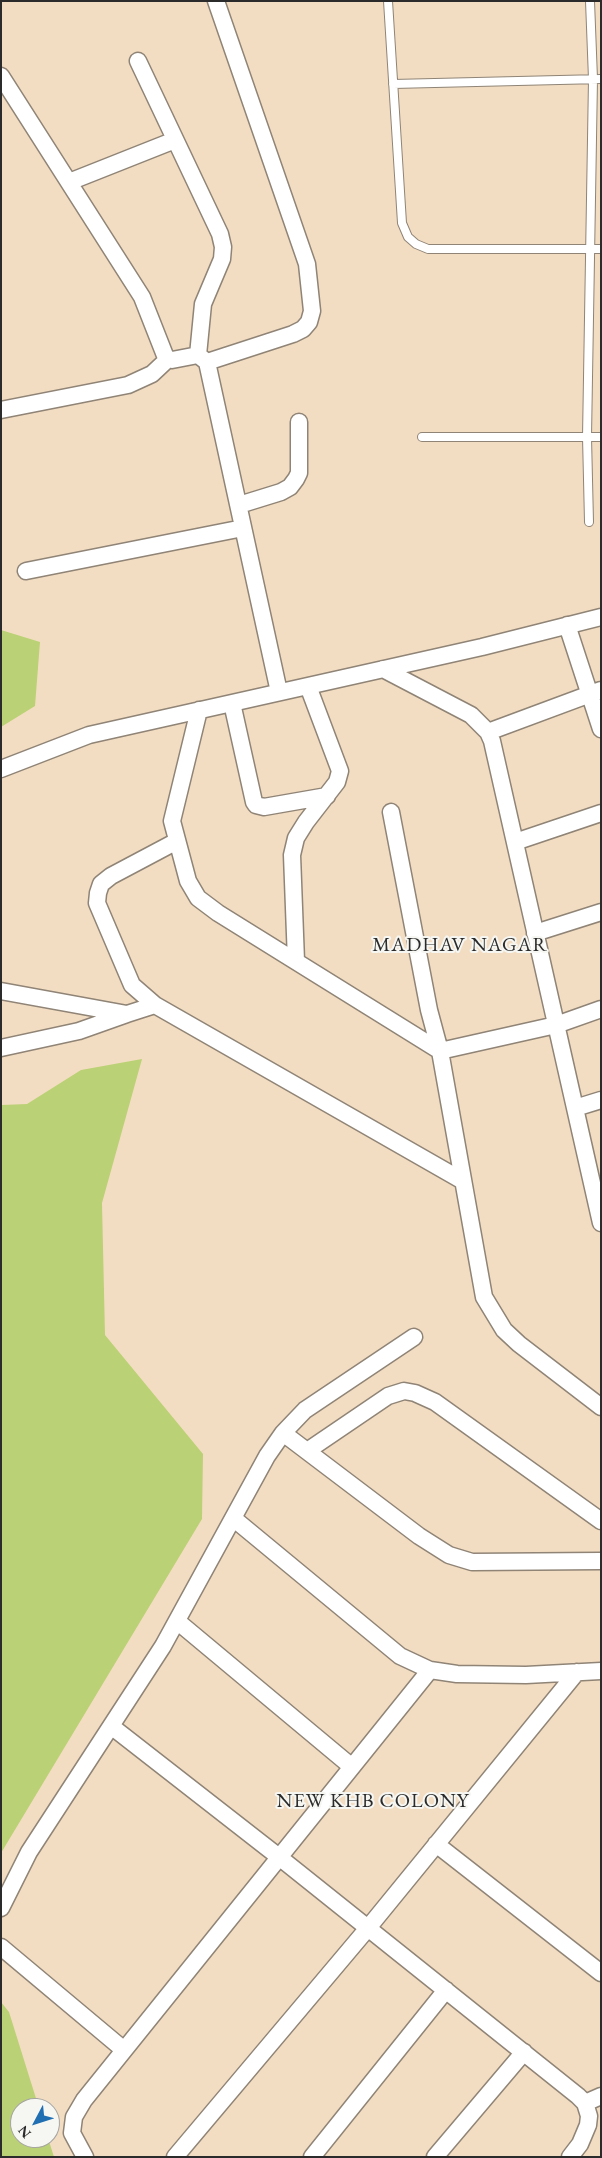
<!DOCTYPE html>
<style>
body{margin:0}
#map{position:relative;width:602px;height:2158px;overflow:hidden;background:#f3ddc2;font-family:"EB Garamond",serif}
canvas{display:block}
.frame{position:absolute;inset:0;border:2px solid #2b2b2b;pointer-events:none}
.north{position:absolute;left:10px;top:2098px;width:50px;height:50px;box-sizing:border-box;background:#f6f6f2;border:1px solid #a5a5a2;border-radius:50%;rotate:230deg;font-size:14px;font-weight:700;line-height:20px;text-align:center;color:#2b2b2b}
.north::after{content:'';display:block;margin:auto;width:18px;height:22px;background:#1f6fb2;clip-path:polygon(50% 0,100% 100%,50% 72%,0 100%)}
</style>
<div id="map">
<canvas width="602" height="2158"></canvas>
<div class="frame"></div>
<div class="north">N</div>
</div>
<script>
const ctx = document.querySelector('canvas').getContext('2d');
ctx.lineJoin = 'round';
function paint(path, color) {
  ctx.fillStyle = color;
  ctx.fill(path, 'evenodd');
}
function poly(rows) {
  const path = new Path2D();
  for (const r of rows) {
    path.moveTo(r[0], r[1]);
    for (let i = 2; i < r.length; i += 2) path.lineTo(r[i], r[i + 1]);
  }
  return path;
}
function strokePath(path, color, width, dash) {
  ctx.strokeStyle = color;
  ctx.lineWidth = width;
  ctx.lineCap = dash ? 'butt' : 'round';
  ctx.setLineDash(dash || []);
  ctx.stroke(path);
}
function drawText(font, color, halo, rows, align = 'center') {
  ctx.font = font + ' "EB Garamond",serif';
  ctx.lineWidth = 4;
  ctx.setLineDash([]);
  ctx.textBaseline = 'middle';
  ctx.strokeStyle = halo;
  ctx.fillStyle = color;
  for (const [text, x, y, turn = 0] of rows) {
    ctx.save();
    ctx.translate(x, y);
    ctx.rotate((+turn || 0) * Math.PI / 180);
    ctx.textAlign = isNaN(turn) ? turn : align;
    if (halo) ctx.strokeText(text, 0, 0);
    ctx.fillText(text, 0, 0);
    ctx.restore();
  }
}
const green = poly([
 [1,630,40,642,35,706,1,727],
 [142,1059,102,1203,105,1335,203,1454,202,1519,1,1853,1,1105,27,1104,81,1070],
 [1,2002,9,2012,39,2108,20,2108,20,2138,48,2138,54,2157,1,2157]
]);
const lane = poly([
 [388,1,402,223,408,237,416,244,428,249,601,249],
 [393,84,601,79],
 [422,437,601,437],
 [589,522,587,437,593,79,590,1]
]);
const street = poly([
 [138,61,220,234,223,247,222,259,203,304,198,355],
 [1,76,142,297,166,358,172,360,198,355,207,362,279,692],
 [69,182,175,140],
 [207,362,293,334,303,329,309,322,312,311,307,264,216,1],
 [1,410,128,385,152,374,168,359],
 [239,505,281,492,290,487,296,479,299,473,299,422],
 [26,571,243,528],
 [567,625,601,729],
 [383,669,471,715,488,732,492,741,601,1223],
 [232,703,254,802,256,805,264,807,327,796],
 [199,710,172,821,188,881,198,898,218,913,440,1051,556,1025,601,1009],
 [488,732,601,690],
 [1,769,89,735,482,647,601,617],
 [391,812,429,1010,440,1051,484,1297,504,1330,519,1344,601,1407],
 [177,841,111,876,101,884,98,893,97,903,132,985,155,1005,463,1181],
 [515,842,601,813],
 [535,933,601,912],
 [296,961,292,855,296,838,306,822,337,782,340,771,308,686],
 [1,991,127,1014,155,1005],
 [1,1048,79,1031,127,1014],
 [575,1108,601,1100],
 [283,1433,419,1536,449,1555,472,1562,601,1561],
 [307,1451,388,1396,404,1391,415,1393,435,1402,601,1521],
 [233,1518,400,1656,430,1670,457,1674,526,1675,601,1671],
 [177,1621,352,1767],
 [111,1726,279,1857,578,2096,585,2103,589,2116,588,2125,580,2144,570,2157],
 [436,1844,601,1973],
 [1,1908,29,1852,163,1646,267,1456,283,1433,305,1410,414,1337],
 [1,1947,124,2050],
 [585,2103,601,2096],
 [85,2157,72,2133,74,2117,84,2100,430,1670],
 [175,2157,368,1928,577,1672],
 [312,2157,446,1990],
 [435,2157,524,2052]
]);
const neighbourhoodNames = [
 ["MADHAV NAGAR",460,946],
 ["NEW KHB COLONY",373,1802]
];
paint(green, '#bbd175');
strokePath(lane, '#8f8476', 10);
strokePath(street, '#8f8476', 19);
strokePath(lane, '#fff', 8);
strokePath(street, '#fff', 16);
ctx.letterSpacing = '1px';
drawText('20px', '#2b2b2b', '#f6f6f2', neighbourhoodNames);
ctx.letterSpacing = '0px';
</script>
